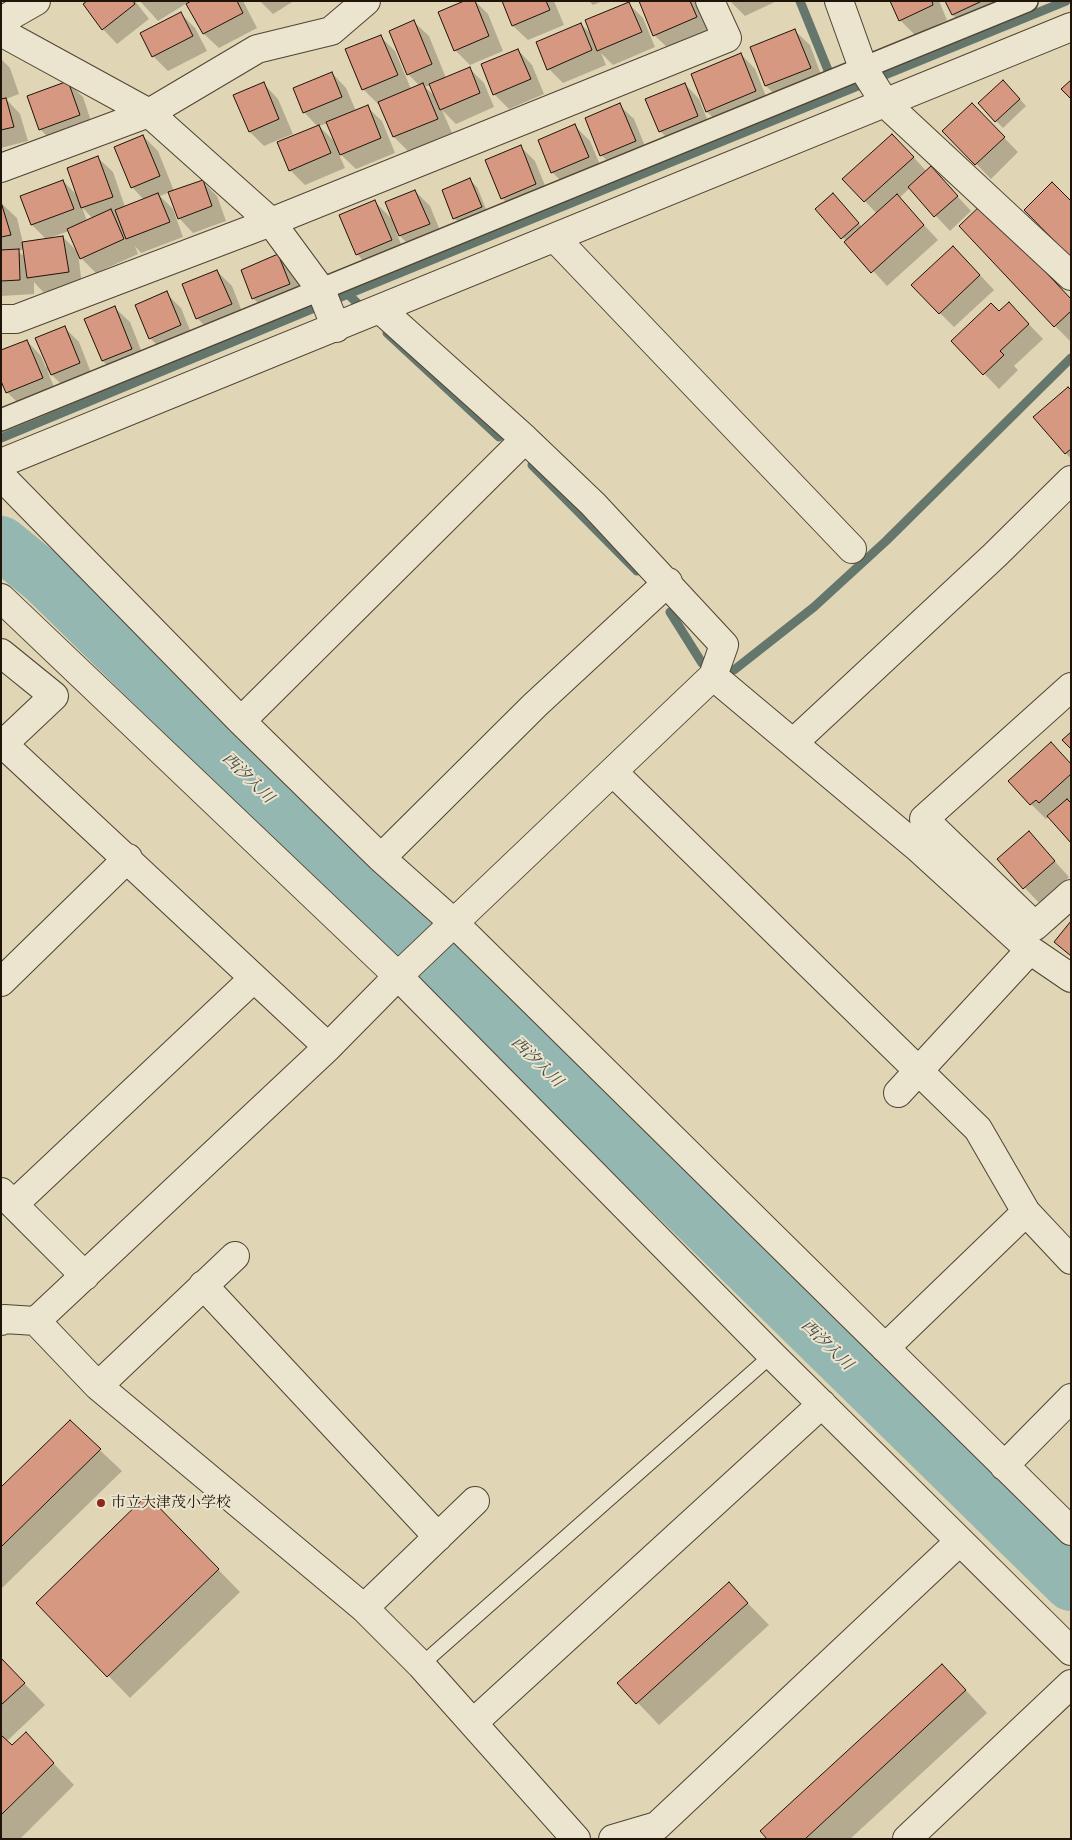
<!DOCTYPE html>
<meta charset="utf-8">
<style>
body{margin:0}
#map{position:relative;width:1072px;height:1840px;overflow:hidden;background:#e0d5b5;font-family:"Libre Caslon Text",serif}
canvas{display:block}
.frame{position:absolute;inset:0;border:2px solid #1f1407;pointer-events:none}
</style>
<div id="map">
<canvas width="1072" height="1840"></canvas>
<div class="frame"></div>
</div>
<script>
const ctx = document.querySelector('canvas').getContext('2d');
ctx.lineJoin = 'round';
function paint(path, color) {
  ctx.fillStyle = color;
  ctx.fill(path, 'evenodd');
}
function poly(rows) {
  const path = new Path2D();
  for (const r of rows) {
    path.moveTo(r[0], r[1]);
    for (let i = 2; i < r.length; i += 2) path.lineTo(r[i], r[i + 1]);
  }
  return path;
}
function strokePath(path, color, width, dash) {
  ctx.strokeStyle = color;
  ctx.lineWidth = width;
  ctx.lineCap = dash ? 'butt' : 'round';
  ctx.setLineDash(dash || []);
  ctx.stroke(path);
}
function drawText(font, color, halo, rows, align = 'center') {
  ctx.font = font + ' "Libre Caslon Text","Noto Serif JP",serif';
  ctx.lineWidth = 4;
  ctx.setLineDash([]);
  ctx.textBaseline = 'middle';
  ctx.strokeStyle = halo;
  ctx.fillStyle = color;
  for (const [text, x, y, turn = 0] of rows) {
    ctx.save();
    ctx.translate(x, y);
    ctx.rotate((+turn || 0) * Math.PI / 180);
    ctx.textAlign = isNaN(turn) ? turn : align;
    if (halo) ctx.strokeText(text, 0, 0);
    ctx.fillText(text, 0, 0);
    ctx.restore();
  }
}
const shadow = poly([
 [89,1,135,1,149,19,117,44,103,29],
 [140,1,189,1,190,3,194,1,243,1,257,28,219,48,204,34,187,3,158,21],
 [260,1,294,1,273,14],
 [467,1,475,1,488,14,503,51,470,65,455,50,440,13],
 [503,1,554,1,564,25,528,40,513,26],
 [589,1,603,1,593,5],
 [642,1,698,1,710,32,669,49,654,35],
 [730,1,777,1,745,16],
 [891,1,939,1,947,20,915,35,900,20],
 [947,1,1001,1,967,29,953,15],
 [629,4,643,18,655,47,613,65,601,53,606,65,563,83,549,69,581,24,593,36],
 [180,13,195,28,207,51,168,71,153,56,142,33],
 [414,22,429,36,446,78,469,68,484,83,494,107,456,124,442,110,452,133,408,151,394,137,380,103,378,104,363,89,380,36,395,51,411,89,420,86,408,74],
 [431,85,437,98,425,87],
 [795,31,810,45,824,83,781,100,766,86,752,48],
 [518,50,532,65,544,94,509,109,494,94],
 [741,54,755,69,770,106,722,126,707,112,692,75],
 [1,59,10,68,19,94,6,99,20,114,28,141,1,148],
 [332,73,346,88,356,111,367,107,382,121,395,153,356,169,338,152,345,168,305,185,290,170,278,140,264,146,250,132,264,84,278,99,293,134,278,140,279,142,318,127,304,112],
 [328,123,337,144,319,126],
 [68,83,83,97,94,130,55,144,40,129],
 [685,84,699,99,712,131,675,146,660,131],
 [1010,88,1026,106,1003,128,996,121],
 [619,105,634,119,649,156,616,169,601,155],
 [972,105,1018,152,991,179,944,131],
 [575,126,590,141,603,172,567,187,552,172],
 [143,136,158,151,174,191,202,181,217,196,226,221,193,233,179,218,170,192,160,196,173,209,183,237,141,253,135,246,138,254,96,273,81,258,69,231,49,238,63,237,78,252,82,286,43,292,34,282,34,294,1,296,1,203,17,218,23,243,47,240,32,225,22,197,63,181,78,196,98,158,113,172,125,207,144,200,132,187],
 [82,207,93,219,87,221],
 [25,249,26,258,18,251],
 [520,146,535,161,550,198,517,212,502,198],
 [907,150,927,172,931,168,971,211,950,231,910,188,899,198,938,240,887,286,817,209,840,202,862,227,877,214,865,201],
 [470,180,477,187,488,214,462,225,454,218],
 [415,191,430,206,443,238,414,250,396,232,405,254,371,269,357,254,375,202,393,220],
 [278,256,293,271,304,298,268,313,253,298,242,271],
 [968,262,994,290,954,327,940,313],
 [217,271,232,286,245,319,212,333,197,318],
 [166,293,181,308,194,340,164,352,150,338],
 [1071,299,1071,342,1055,326],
 [115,308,130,322,146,363,117,375,103,361],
 [999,313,1023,318,1043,339,1014,366,1018,370,999,389,953,341],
 [64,327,79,342,93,378,66,389,47,370,56,392,22,407,7,392,27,341,41,356,46,368],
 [1071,392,1071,459,1034,417],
 [1071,764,1071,801,1046,819,1031,804],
 [1029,833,1069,877,1039,903,999,860],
 [70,1422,122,1471,1,1589,1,1489],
 [169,1519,240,1592,130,1698,38,1603],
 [729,1584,769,1625,659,1725,619,1683],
 [1,1659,45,1705,6,1742,12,1747,26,1734,74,1785,20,1839,1,1839],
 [963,1687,987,1713,850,1839,769,1839]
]);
const stream = poly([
 [800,1,832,80],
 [348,294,365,311],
 [387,333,499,437],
 [1,438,348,294,1066,1],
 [532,465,637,571],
 [670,612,702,663,734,670,814,607,886,541,1071,358]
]);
const river = poly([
 [1,543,44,578,1071,1584]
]);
const building = poly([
 [87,1,133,1,135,4,102,30,83,4,87,1],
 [191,1,237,1,243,13,203,34,186,4,191,1],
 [464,1,475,1,489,36,454,51,438,12,464,1],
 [502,1,546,1,550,10,512,26,502,1],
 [639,1,690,1,697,17,653,36,639,1],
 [890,1,932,1,933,5,899,21,890,1],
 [945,1,982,1,952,15,945,1],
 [629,2,642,32,597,51,585,20,629,2],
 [181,12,193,36,152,57,140,33,181,12],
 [414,20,432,64,407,75,389,31,414,20],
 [581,23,592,50,547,70,536,42,581,23],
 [795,29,811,68,765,86,750,47,795,29],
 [381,35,398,75,362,90,345,49,381,35],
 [518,49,531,79,493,95,481,64,518,49],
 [741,53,756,91,706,112,691,74,741,53],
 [470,67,480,93,440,110,429,84,470,67],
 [332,72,342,97,303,113,293,88,332,72],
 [1003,80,1020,99,995,122,978,103,1003,80],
 [1071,80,1071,99,1061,89,1071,80],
 [68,81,80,115,39,130,27,96,68,81],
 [264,82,279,119,249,132,233,95,264,82],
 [423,83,438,119,393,137,378,102,423,83],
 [685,83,698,116,659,132,645,99,685,83],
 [6,98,14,127,1,130,1,99,6,98],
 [620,103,636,141,600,156,585,118,620,103],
 [972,103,1005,137,975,165,942,131,972,103],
 [368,105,381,138,340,155,326,122,368,105],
 [575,124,589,157,551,173,538,140,575,124],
 [319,125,331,153,289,171,277,142,319,125],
 [892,134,914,157,864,202,842,179,892,134],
 [143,135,160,176,131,188,114,147,143,135],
 [521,145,536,184,501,199,485,160,521,145],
 [98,156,113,197,81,208,67,168,98,156],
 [931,166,958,196,934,217,908,187,931,166],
 [470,178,482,207,453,219,442,190,470,178],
 [63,180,74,209,31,225,20,196,63,180],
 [203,180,212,206,178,219,168,192,203,180],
 [1052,182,1071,201,1071,258,1024,210,1052,182],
 [415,190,430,224,399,236,385,202,415,190],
 [158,193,170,222,126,239,115,210,158,193],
 [833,193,859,223,841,239,815,209,833,193],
 [897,194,924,225,871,273,844,242,897,194],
 [375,200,392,240,356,255,339,215,375,200],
 [1,202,11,235,1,237,1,202],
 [982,204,1071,299,1071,311,1054,327,959,226,982,204],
 [111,209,124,239,80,259,67,229,111,209],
 [63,236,69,272,27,278,22,242,63,236],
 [953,246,980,275,939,314,911,285,953,246],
 [19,249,20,280,1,281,1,250,19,249],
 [278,254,290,284,252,299,241,270,278,254],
 [217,270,232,304,196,319,182,284,217,270],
 [167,291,181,325,149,339,135,305,167,291],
 [1009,302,1029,324,1000,351,1004,355,983,375,951,341,991,303,999,311,1009,302],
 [115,306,132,349,102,361,84,319,115,306],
 [65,326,80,363,51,375,35,338,65,326],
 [27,340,43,378,6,393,1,381,1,350,27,340],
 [1068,387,1071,390,1071,449,1065,454,1033,417,1068,387],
 [1071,732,1071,749,1062,740,1071,732],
 [1051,742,1071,764,1071,774,1039,803,1036,800,1030,805,1008,781,1051,742],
 [1067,799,1071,803,1071,843,1047,816,1067,799],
 [1029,831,1055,861,1023,889,997,859,1029,831],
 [1071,921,1071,956,1054,942,1071,921],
 [70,1420,101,1449,1,1547,1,1487,70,1420],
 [147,1495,219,1569,107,1677,36,1603,147,1495],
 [729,1582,748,1603,636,1704,617,1683,729,1582],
 [1,1658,25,1683,1,1705,1,1658],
 [942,1664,966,1690,805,1839,767,1839,760,1831,942,1664],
 [26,1732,54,1763,1,1815,1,1735,12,1745,26,1732]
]);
const service = poly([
 [421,1665,772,1355]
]);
const pedestrian = poly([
 [1,420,1027,1]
]);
const minor = poly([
 [1,21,36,1],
 [1,32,149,113,271,222,321,290,336,328],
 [863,68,885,103,1071,276],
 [1,168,149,113,257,49,331,31,366,1],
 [555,238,852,549],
 [1,319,16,319,271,222,727,38,710,1],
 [1,463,1071,27],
 [1,476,241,721,381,858,454,923,1071,1531],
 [1,598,398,976,772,1355,1071,1651],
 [1,653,54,696,1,746],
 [713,676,917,847,1030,950,1071,978],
 [1071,687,924,819,1035,926,1071,894],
 [241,721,525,439],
 [793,743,995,555,1071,480],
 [3,744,328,1047],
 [613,772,978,1129,1026,1212,1071,1260],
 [381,858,535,705,668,582],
 [1,982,128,858],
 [898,1093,1030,950],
 [1,1192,85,1276],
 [14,1204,254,978],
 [203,1285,438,1537],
 [1,1321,4,1319,36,1321,98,1386,364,1608,421,1665,576,1839],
 [36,1321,328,1047,398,976,713,676,724,645,593,504,525,439,380,309],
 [885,1348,1026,1212],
 [98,1386,235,1256],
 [1004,1466,1071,1398],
 [364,1608,475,1501],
 [473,1723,822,1404],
 [613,1839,657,1826,960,1541],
 [907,1839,1071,1684]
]);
const tertiary = poly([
 [839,1,863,68]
]);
const markers = [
 [101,1503,5,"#8f2418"]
];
const poiNames = [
 ["市立大津茂小学校",111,1503]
];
const waterNames = [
 ["西汐入川",248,778,44],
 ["西汐入川",537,1062,44],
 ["西汐入川",827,1345,44]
];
paint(shadow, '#0003');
strokePath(stream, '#65766d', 9);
strokePath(river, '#94b8b1', 54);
paint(building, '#d79881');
strokePath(building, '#1f1407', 1);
strokePath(service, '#4f4432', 16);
strokePath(pedestrian, '#4f4432', 24);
strokePath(minor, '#4f4432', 30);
strokePath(tertiary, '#4f4432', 30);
strokePath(service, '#ebe4cf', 14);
strokePath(pedestrian, '#ebe4cf', 21);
strokePath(minor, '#ebe4cf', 28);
strokePath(tertiary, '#ebe4cf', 28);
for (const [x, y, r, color] of markers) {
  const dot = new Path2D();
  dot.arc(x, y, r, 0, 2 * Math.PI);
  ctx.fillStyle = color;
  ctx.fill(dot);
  strokePath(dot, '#ebe4cf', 2);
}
drawText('15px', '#1f1407', '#ebe4cf', poiNames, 'left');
drawText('italic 16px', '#484d42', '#ebe4cf', waterNames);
</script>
